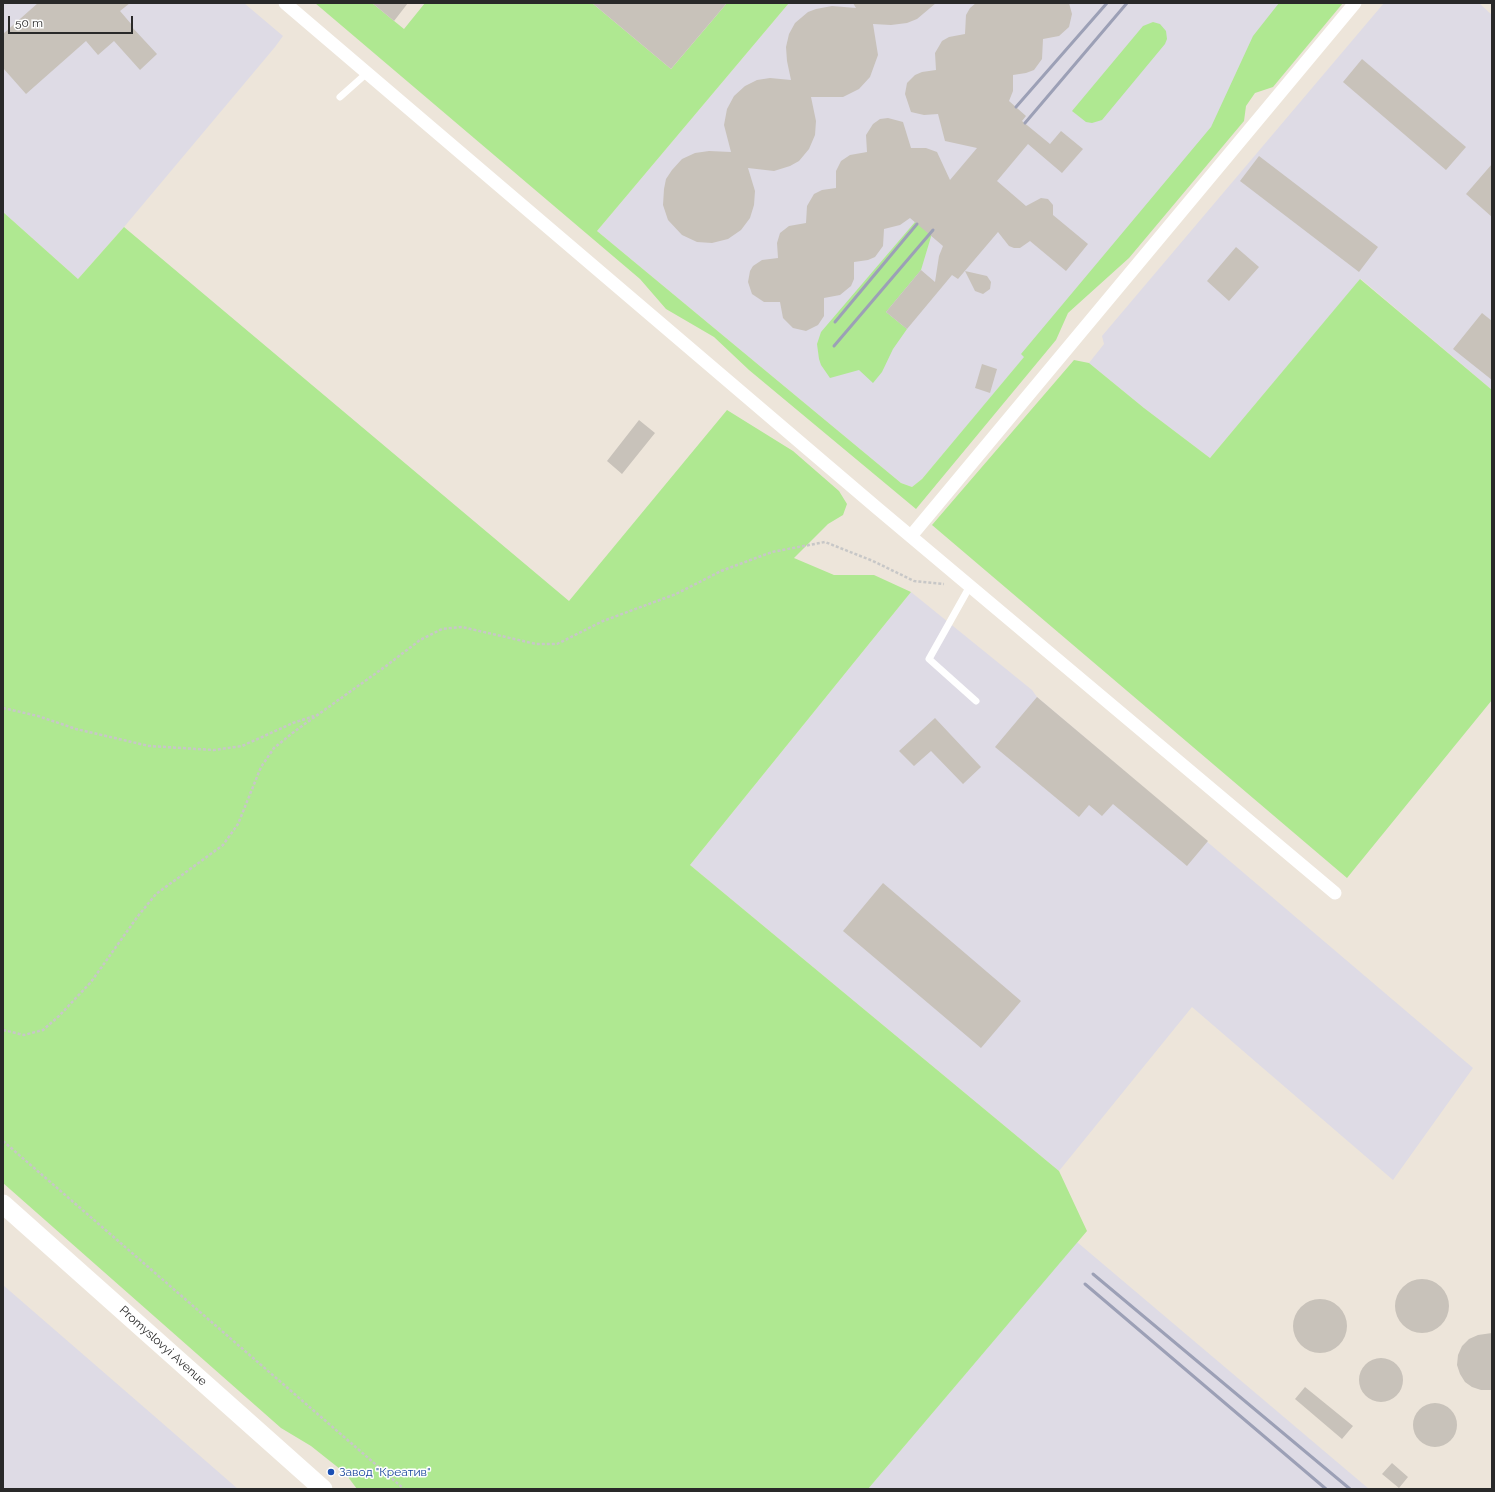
<!DOCTYPE html>
<meta charset="utf-8">
<style>
body{margin:0}
#map{position:relative;width:1495px;height:1492px;overflow:hidden;background:#ede5da;font-family:Raleway,sans-serif}
canvas{display:block}
.frame{position:absolute;inset:0;border:4px solid #292929;pointer-events:none}
.scale{position:absolute;left:8px;top:16px;width:125px;height:18px;box-sizing:border-box;border:2px solid #292929;border-top:0;padding-left:5px;font-size:12px;line-height:14px;white-space:nowrap;color:#292929;-webkit-text-stroke:3px #fff;paint-order:stroke}
</style>
<div id="map">
<canvas width="1495" height="1492"></canvas>
<div class="frame"></div>
<div class="scale">50 m</div>
</div>
<script>
const ctx = document.querySelector('canvas').getContext('2d');
ctx.lineJoin = 'round';
function paint(path, color) {
  ctx.fillStyle = color;
  ctx.fill(path, 'evenodd');
}
function poly(rows) {
  const path = new Path2D();
  for (const r of rows) {
    if (r.length === 3) {
      path.moveTo(r[0] + r[2], r[1]);
      path.arc(r[0], r[1], r[2], 0, 2 * Math.PI);
      continue;
    }
    path.moveTo(r[0], r[1]);
    for (let i = 2; i < r.length; i += 2) path.lineTo(r[i], r[i + 1]);
  }
  return path;
}
function strokePath(path, color, width, dash) {
  ctx.strokeStyle = color;
  ctx.lineWidth = width;
  ctx.lineCap = dash ? 'butt' : 'round';
  ctx.setLineDash(dash || []);
  ctx.stroke(path);
}
function drawText(font, color, halo, rows, align = 'center') {
  ctx.font = font + ' Raleway,sans-serif';
  ctx.lineWidth = 3;
  ctx.setLineDash([]);
  ctx.textBaseline = 'middle';
  ctx.strokeStyle = halo;
  ctx.fillStyle = color;
  for (const [text, x, y, turn = 0] of rows) {
    ctx.save();
    ctx.translate(x, y);
    ctx.rotate((+turn || 0) * Math.PI / 180);
    ctx.textAlign = isNaN(turn) ? turn : align;
    if (halo) ctx.strokeText(text, 0, 0);
    ctx.fillText(text, 0, 0);
    ctx.restore();
  }
}
const industrial = poly([
 [3,3,244,3,283,36,275,47,124,227,78,279,3,212],
 [789,3,1323,3,922,479,912,487,901,483,597,231],
 [1384,3,1479,3,1492,15,1492,390,1361,279,1210,458,1144,408,1089,363,1104,344,1102,336],
 [911,592,1032,690,1037,697,1473,1068,1393,1180,1192,1007,1059,1171,690,865],
 [1077,1242,1369,1489,868,1489],
 [3,1285,153,1415,238,1489,3,1489]
]);
const green = poly([
 [315,3,372,3,404,29,425,3,592,3,671,69,727,3,789,3,597,231,901,483,912,487,922,479,1024,357,1021,354,1211,127,1253,36,1279,3,1343,3,1273,87,1255,93,1246,106,1244,121,1129,258,1068,313,1056,340,916,509,749,370,714,337,666,309,640,279],
 [1153,22,1160,24,1166,31,1167,39,1165,44,1102,120,1092,123,1086,122,1072,111,1143,26],
 [3,212,78,279,124,227,569,601,727,410,793,451,839,491,847,504,843,515,828,524,794,558,834,575,874,575,911,592,690,865,1059,1171,1087,1231,868,1489,357,1489,345,1473,311,1446,281,1428,3,1183],
 [915,222,933,230,921,270,886,312,907,329,893,349,882,372,873,383,859,370,830,378,821,365,819,359,817,344,821,332],
 [1360,279,1492,390,1492,700,1347,878,932,525,1074,360,1089,363,1144,408,1210,458]
]);
const building = poly([
 [38,3,130,3,120,11,132,25,131,26,157,54,140,70,114,41,98,55,86,41,26,94,3,68,3,34],
 [372,3,408,3,394,21],
 [592,3,727,3,671,69],
 [853,3,936,3,917,19,907,23,891,25,873,24,878,55,870,77,859,89,843,97,811,97,816,121,815,135,809,149,799,161,790,166,774,171,748,168,755,191,754,205,750,218,741,230,728,239,712,243,697,242,682,235,668,220,663,205,664,189,666,179,672,170,682,159,695,153,709,151,731,152,724,125,727,109,734,96,745,86,757,80,770,78,791,80,787,61,786,47,789,34,795,23,808,12,816,9,832,6,856,8],
 [976,3,1069,3,1072,14,1069,27,1059,36,1043,39,1042,59,1034,70,1026,73,1013,75,1013,91,1009,101,1026,116,1022,121,1050,144,1061,131,1083,149,1062,173,1028,144,997,181,1026,206,1041,198,1048,199,1053,205,1053,215,1088,244,1066,271,1030,241,1020,248,1014,248,1009,246,998,232,958,279,952,275,907,329,886,312,921,270,935,282,939,256,943,246,910,218,900,225,884,229,883,246,875,257,868,260,854,262,854,279,851,286,840,295,824,298,824,316,818,325,806,331,793,328,783,318,780,302,764,302,752,294,748,282,750,271,753,266,762,260,778,258,777,243,780,233,789,226,806,223,807,206,814,194,822,190,836,188,836,171,841,161,850,155,867,152,866,135,873,124,880,119,888,118,903,122,911,148,926,148,937,152,950,180,977,148,945,141,938,114,924,115,911,112,905,94,907,83,915,75,922,72,936,70,935,53,942,41,949,37,965,34,966,15,970,8],
 [1362,59,1466,147,1446,170,1343,82],
 [1259,156,1378,247,1359,272,1240,181],
 [1492,164,1492,217,1466,194],
 [1236,247,1259,267,1229,301,1207,281],
 [965,271,987,276,991,282,990,289,983,294,975,291],
 [1482,313,1492,321,1492,380,1453,349],
 [982,364,997,369,990,393,975,388],
 [639,420,655,433,622,474,607,461],
 [1037,697,1208,841,1187,866,1113,804,1102,816,1089,805,1079,817,995,747],
 [935,718,981,767,963,784,931,751,914,766,899,751],
 [883,883,1021,1001,981,1048,843,931],
 [1422,1306,27],
 [1320,1326,27],
 [1492,1333,1492,1390,1481,1390,1472,1387,1465,1382,1460,1374,1457,1365,1458,1355,1462,1346,1469,1339,1478,1335],
 [1381,1380,22],
 [1305,1387,1353,1426,1342,1439,1295,1399],
 [1435,1425,22],
 [1392,1463,1408,1477,1399,1488,1382,1474]
]);
const path = poly([
 [3,708,38,716,76,729,149,746,214,750,242,746,293,723,314,716],
 [3,1030,24,1035,43,1030,59,1016,91,982,138,916,156,894,223,845,238,824,261,767,274,748,295,731,386,666,420,640,442,629,462,627,536,644,557,644,603,621,676,594,721,571,772,552,825,542,873,561,914,581,944,584],
 [3,1141,404,1489]
]);
const lane = poly([
 [340,97,367,73],
 [970,586,929,659,976,701]
]);
const street = poly([
 [285,3,877,508,1335,893],
 [911,536,1355,3]
]);
const secondary = poly([
 [3,1204,323,1489]
]);
const rail = poly([
 [1016,107,1107,3],
 [1025,123,1127,3],
 [835,322,917,224],
 [834,346,933,230],
 [1093,1274,1350,1489],
 [1085,1284,1326,1489]
]);
const markers = [
 [331,1472,4,"#1a4fb4"]
];
const streetNames = [
 ["Promyslovyi Avenue",163,1346,42]
];
const transitNames = [
 ["Завод \"Креатив\"",339,1472]
];
paint(industrial, '#dedbe5');
paint(green, '#afe891');
paint(building, '#c8c2ba');
strokePath(path, '#c7c7c7', 2.5, [3, 2]);
strokePath(lane, '#fff', 7);
strokePath(street, '#fff', 13);
strokePath(secondary, '#fff', 19);
strokePath(rail, '#9ca0b6', 3);
for (const [x, y, r, color] of markers) {
  const dot = new Path2D();
  dot.arc(x, y, r, 0, 2 * Math.PI);
  ctx.fillStyle = color;
  ctx.fill(dot);
  strokePath(dot, '#fff', 1.5);
}
drawText('12px', '#292929', '#fff', streetNames);
drawText('12px', '#164399', '#fff', transitNames, 'left');
</script>
